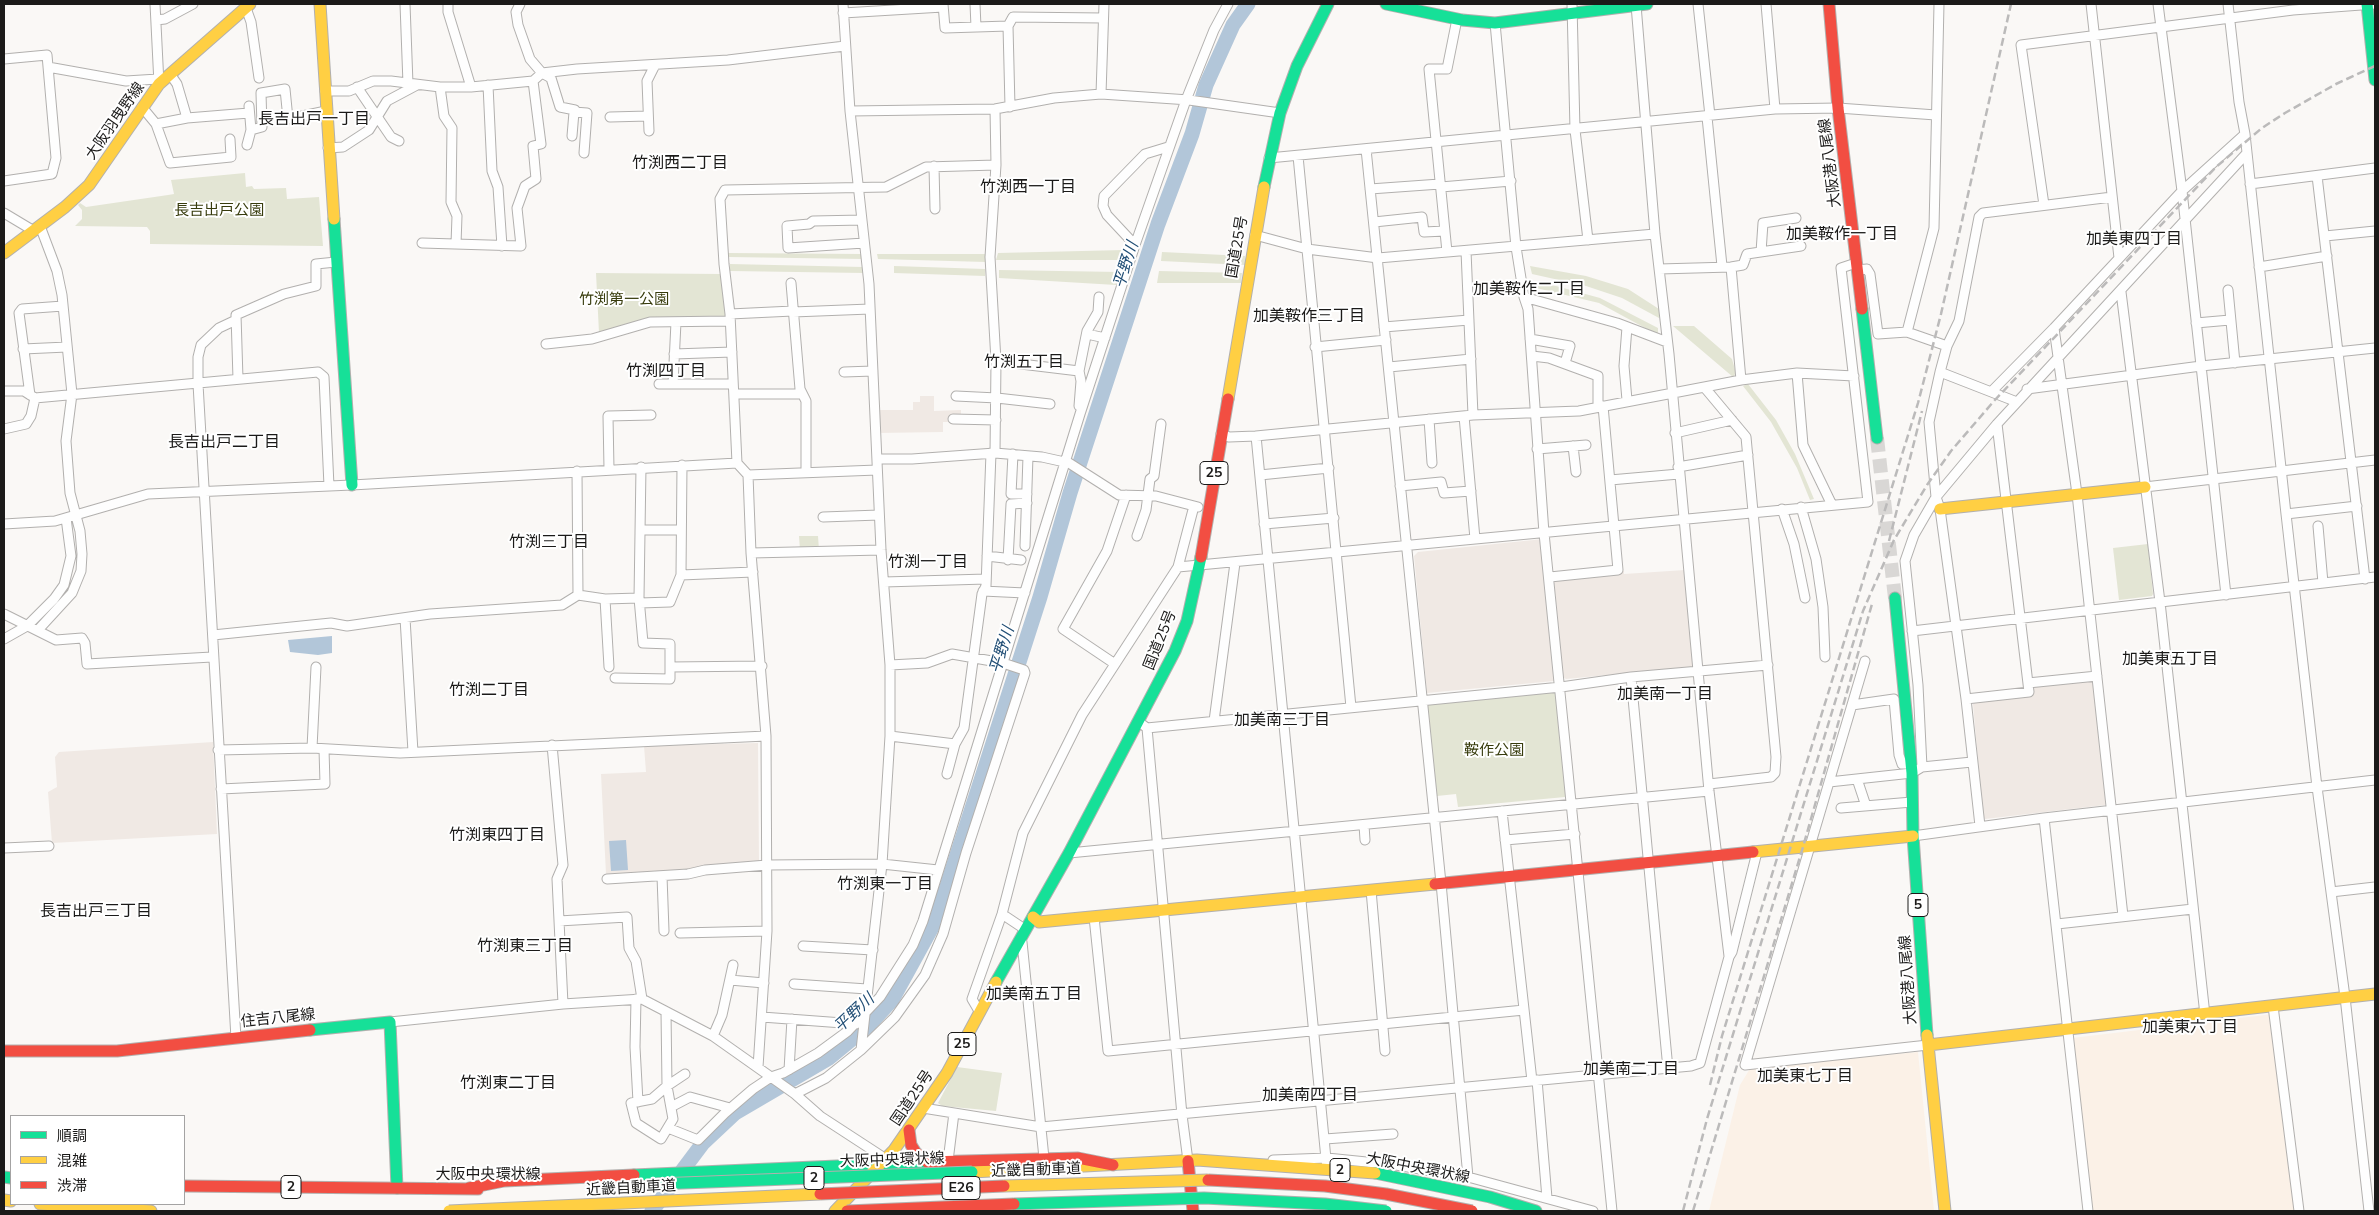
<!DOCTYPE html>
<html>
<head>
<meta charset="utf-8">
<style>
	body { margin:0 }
	#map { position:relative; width:2379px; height:1215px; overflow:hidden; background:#faf8f6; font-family:Mulish,"Noto Sans JP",sans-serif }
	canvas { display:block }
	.frame { position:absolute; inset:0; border:5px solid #1b1a19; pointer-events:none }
	.legend { position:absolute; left:10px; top:1115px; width:175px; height:90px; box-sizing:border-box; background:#fff; border:1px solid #a4a3a3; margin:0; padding:6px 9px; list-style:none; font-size:15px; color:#1b1a19 }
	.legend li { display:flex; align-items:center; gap:10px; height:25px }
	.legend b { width:25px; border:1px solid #a4a3a3 }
</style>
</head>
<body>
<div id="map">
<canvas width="2379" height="1215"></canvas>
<div class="frame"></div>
<ul class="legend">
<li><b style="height:6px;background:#16e098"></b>順調</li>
<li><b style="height:6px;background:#ffcf43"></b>混雑</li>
<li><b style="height:6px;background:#f24e42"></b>渋滞</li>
</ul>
</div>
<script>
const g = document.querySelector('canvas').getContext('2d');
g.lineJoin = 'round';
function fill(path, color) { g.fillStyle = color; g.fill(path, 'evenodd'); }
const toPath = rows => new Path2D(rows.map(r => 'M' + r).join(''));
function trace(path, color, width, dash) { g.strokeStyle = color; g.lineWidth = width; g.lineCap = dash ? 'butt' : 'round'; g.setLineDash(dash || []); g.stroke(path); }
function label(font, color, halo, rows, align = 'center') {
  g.font = font + ' Mulish,"Noto Sans JP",sans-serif'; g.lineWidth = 4; g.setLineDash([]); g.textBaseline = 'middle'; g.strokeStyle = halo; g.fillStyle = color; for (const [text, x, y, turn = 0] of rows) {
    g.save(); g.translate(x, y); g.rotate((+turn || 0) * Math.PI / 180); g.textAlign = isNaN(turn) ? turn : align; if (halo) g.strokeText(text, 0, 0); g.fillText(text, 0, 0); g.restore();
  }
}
const industrial = toPath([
	[2273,1014,2297,1211,2093,1211,2072,1038],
	[1918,1052,1934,1211,1709,1211,1740,1085,1751,1067]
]);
const built = toPath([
	[920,396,934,396,934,411,961,410,961,422,943,422,943,432,877,433,877,410,913,410,913,402,920,402],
	[1543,539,1557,677,1554,681,1427,693,1414,556,1418,552],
	[1685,570,1694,665,1691,667,1566,679,1563,677,1554,580,1557,577,1624,571,1624,574],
	[2092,680,2094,682,2108,802,2105,805,1985,819,1983,817,1973,704,1976,701,2033,695,2033,690,2036,686],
	[213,742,217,834,52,843,48,792,57,787,55,757,59,752],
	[758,743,759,863,710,865,677,872,606,874,601,774,646,772,644,746]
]);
const green = toPath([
	[245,173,246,187,252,186,254,189,286,188,287,199,319,197,323,246,150,244,150,231,147,227,75,226,82,219,82,210,78,205,80,203,86,207,168,195,174,194,171,180],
	[1124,250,1123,260,996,260,998,253],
	[1162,252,1245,256,1245,265,1161,261],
	[728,253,863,254,863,259,729,257],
	[877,254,986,254,986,262,878,259],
	[730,264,863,267,864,273,730,271],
	[894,266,985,269,985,276,894,273],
	[1530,266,1586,276,1628,289,1659,309,1659,318,1622,298,1586,286,1532,274],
	[999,270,1120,272,1116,285,999,278],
	[1159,271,1242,273,1241,283,1157,283],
	[596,273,722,274,726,314,723,319,649,319,599,333],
	[1531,283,1556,286,1600,298,1658,328,1658,335,1599,303,1532,287],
	[1673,326,1694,326,1732,359,1736,373,1733,377],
	[1748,384,1776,420,1795,454,1814,499,1810,500,1797,468,1771,422,1743,386],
	[799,536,818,536,819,550,800,550],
	[2148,544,2153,594,2152,596,2119,600,2113,548],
	[1557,691,1567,793,1565,797,1458,807,1456,794,1437,796,1427,705,1431,702],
	[957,1067,1002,1073,996,1111,942,1106,938,1103]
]);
const water = toPath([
	[332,636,332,653,318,655,290,652,288,640],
	[626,840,628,870,611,871,609,841]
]);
const river = toPath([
	[652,1211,703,1143,735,1113,829,1058,869,1025,892,1000,936,920,1040,597,1070,493,1158,224,1192,134,1206,85,1233,25,1248,4]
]);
const primaryTunnel = toPath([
	[1877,438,1895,598]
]);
const street = toPath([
	[155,4,159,84],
	[405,4,408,84],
	[448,4,448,12,471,87],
	[520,4,516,12,518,25,530,59,542,73,551,78,560,107,575,110,574,112,587,113,584,153],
	[843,4,850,111,869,284,881,550,890,665,890,736,882,864,861,1050],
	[943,4,945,28,1008,26],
	[975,4,976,27],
	[1572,4,1575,130,1588,240],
	[1698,4,1710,116],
	[1766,4,1775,109],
	[2091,4,2119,258],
	[2158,4,2182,191,2226,595],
	[2228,4,2239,102,2245,134,2286,514,2317,787,2345,997,2369,1211],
	[1636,5,1655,234,1669,354,1709,791,1729,956],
	[246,8,251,22,259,78],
	[843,13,943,7],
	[156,20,165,19,193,4],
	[1495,23,1516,247,1524,297,1528,309,1544,533,1612,1211],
	[4,59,47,55,56,158,52,174,4,181],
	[48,67,126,81,158,79],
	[170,74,177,84,187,118],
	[488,85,492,171,498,187,502,246],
	[357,87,391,137,399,141],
	[440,87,444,116,452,128,451,202,457,216,456,244],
	[325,91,349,91,373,81,391,81,440,87,471,87,533,81,542,73,577,69,728,60,845,46],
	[1101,94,1104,4],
	[142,107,156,124,170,163,231,157,230,139],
	[1010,107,1008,26,1013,17,1103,18],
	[850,111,995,109,1054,98,1101,94,1189,100,1280,113],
	[610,117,648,116],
	[1707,117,1722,266],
	[156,124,187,118,249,113],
	[251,130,262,127,261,93,285,89,288,119,326,111],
	[649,131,647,81,655,65],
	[572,136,574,112],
	[247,145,251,130,249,106],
	[328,148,343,147,369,130,387,101,417,85],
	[1366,149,1441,883,1468,1177],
	[1298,156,1351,707],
	[1269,158,1775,109,1838,108,1936,115],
	[934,166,935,209],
	[2317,176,2365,579],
	[2250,184,2375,168],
	[1441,187,1511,181],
	[1370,189,1440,184],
	[2044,205,2021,45,2293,10,2375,4],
	[4,213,34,231],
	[862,220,813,221,809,224,787,226,788,248,864,243],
	[1374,222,1422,217,1424,232,1445,231],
	[1255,235,1307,249,1378,258,1655,234],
	[2325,236,2375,231],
	[422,243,521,246,517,208,525,186,536,179,533,146,541,144,533,81],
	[1135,245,1107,215,1103,206,1104,196,1145,154,1168,147],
	[1466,251,1473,415],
	[1447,252,1429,69,1447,69,1457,19],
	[1761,252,1763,223,1796,218],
	[1731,267,1741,380],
	[2259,267,2327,256],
	[1659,269,1731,267,1743,265,1747,254,1801,246],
	[1857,270,1867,269,1870,274,1878,334,1907,332,1947,346],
	[791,283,800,389,806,401,806,472],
	[2228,290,2235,363],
	[2121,292,2160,602,2205,1015],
	[1524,297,1617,323,1667,342],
	[793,312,870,309],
	[730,314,793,311],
	[2196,323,2230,320],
	[1384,327,1469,320],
	[2054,328,2077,494,2123,916],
	[1907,332,1934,228,1939,4],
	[1087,334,1105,338],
	[1530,339,1570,346,1565,363],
	[546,344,592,339,650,322,730,321],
	[1315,347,1386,340],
	[23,349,67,347],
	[674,354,732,352],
	[1532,356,1549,358,1598,376,1598,407],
	[996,361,1079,371],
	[1389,367,1471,359],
	[844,372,873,371],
	[1940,372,1929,422,1936,497,1940,509,1966,699,1980,826],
	[1797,373,1803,445,1832,505],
	[238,379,236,315,284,294,316,286,316,264,336,262],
	[659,384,733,384],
	[673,384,676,322],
	[1705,388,1746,437,1776,757,1775,773,1771,777,1709,784],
	[2027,389,2201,366,2375,348],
	[4,391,24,391,35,398,318,372,324,377,329,486],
	[1992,391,2054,328,2182,191,2245,134],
	[734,394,801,394],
	[30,395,19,313,22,309,63,306],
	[956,396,997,398,1050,404],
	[1627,400,1624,366,1627,327],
	[2017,402,1940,372,1947,346,1959,321,1979,217,1983,213,2112,197],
	[1079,406,1081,381,1079,371,1087,331,1098,312,1099,297],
	[1464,416,1475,539],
	[953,419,996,420],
	[1429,419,1432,463],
	[4,429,26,424,31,416,35,398],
	[1675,433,1732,420],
	[1221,434,1229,437,1256,436,1473,415,1579,411,1741,380,1797,373,1854,376],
	[1256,436,1327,1169],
	[1573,446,1576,472],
	[1537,449,1586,445],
	[995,453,996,361,990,257,996,165,995,109],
	[1013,454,1011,494,1027,494],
	[877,459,912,459,995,453,1042,457,1069,463,1119,495,1156,496,1198,507],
	[1678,467,1748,455],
	[609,469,608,416,651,415],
	[577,471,578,595],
	[748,475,877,470],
	[1260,475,1329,468],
	[1610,480,1679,474],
	[1400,486,1441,482,1444,493,1471,491],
	[2145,487,2375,460],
	[1801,507,1816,559,1823,607,1825,657],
	[1782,509,1794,544,1805,598],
	[2286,514,2357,506],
	[823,517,879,515],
	[4,524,55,521,148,494,352,485,737,463],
	[1264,524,1334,518],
	[2318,526,2323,583],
	[640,530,681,530],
	[1137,536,1146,510,1150,479,1154,476,1161,424],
	[1025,546,1028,456],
	[751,553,881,550],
	[987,556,1021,560],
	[1008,560,1011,504,1027,503],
	[1178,567,1868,502,1841,268,1856,263],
	[681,575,753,572],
	[1550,577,1618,570,1603,406],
	[884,582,986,579],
	[983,591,1025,593],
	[605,599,609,667],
	[640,603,670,602,681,575,682,465],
	[4,614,56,640,82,638,85,643,87,664,212,657],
	[405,618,413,752],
	[38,630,72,593,81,571,82,554,80,531,70,493,66,441,72,394,62,295,57,271,40,226],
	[1912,631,2375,577],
	[213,635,331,623,347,626,430,614,562,605,578,595,605,599,639,598],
	[4,639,27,626,54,599,64,585,71,556,66,518],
	[1865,661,1745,1065,1928,1045],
	[1115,664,1063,629,1107,551,1126,495],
	[670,667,762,666],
	[1631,677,1668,1069],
	[615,678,670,679,670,644,643,643,639,598,641,467],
	[2028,683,2097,676],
	[1966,699,2029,692,1997,424],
	[1852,705,1894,699,1899,755,1902,764,1911,764],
	[1214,721,1235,563],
	[1139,722,1147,728,1561,687,1631,677,1768,665],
	[1147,728,1182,1115,1188,1161],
	[890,736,955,744],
	[552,745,563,865,557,879,563,1004],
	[312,748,316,667],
	[218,750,312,748,400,753,766,736],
	[1922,767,1918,685,1905,561,1914,535,1936,497,1997,424,2247,153],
	[947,774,955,744,964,728,982,594,986,586,991,453],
	[1857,779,1866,806],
	[1829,782,1912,773,1922,767,1972,762],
	[221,789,325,784,324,749],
	[1841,808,1912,802],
	[1502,811,1532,1081],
	[2044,818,2088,1211],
	[1364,825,1365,840],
	[1913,836,2044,818,2375,780],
	[1505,840,1575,834],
	[4,848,49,846],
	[1069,853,1709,791],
	[662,876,664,931],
	[607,879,688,874,705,870,767,865,882,864,938,870],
	[1371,890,1385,1051],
	[2331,892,2375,887],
	[1002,914,1026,930],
	[1094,917,1108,1051,1524,1010],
	[559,921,627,917,629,948,636,961,642,999],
	[2057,924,2193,909],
	[680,933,767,931],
	[1022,942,1044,1158],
	[803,946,873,950],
	[730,980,764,983],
	[794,984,867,989],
	[636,999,635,1047,638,1102],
	[2273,1006,2299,1211],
	[979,1011,972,999,1002,914,1023,833,1082,715,1178,567,1194,506],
	[666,1012,667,1086,673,1119,661,1139,636,1123,631,1103,652,1099,667,1086,685,1074],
	[762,1017,856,1024],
	[390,1022,563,1004,642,999,713,1036,795,1094,820,1116,886,1159],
	[713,1036,722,1015,733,965],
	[236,1038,198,384,198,357,201,345,219,328,236,320],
	[758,1067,767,931,766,736,751,553,748,475,737,463,730,314,724,264,720,199,725,190,886,187,926,167,996,165],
	[789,1070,792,1019],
	[1537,1080,1547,1198],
	[795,1094,826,1078,861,1050,895,1017,925,975,943,934,966,853,1025,673,1024,670,1003,663,952,654,927,663,890,665],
	[671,1107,690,1097,730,1108],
	[923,1108,1041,1127,1691,1066,1700,1063,1729,957,1732,952,1757,852],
	[668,1128,698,1140,725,1113,753,1089,771,1077,783,1073,818,1053,848,1031,880,997,913,945,923,921,1080,414,1135,245,1186,100,1214,30,1228,4],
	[1325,1139,1393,1134],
	[1273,1160,1327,1158,1396,1165,1468,1177,1593,1211],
	[948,1161,954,1113]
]);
const fast = toPath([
	[1386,4,1462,20,1495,23,1647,4],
	[2367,4,2375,80],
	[1264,187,1280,113,1297,66,1328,4],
	[334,219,352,485],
	[1862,309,1877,438],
	[1895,598,1912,773,1913,836,1927,1035],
	[996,982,1069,853,1175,651,1187,621,1201,557],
	[310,1030,390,1022,397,1188],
	[1375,1173,1490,1197,1536,1211],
	[634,1175,927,1162],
	[4,1177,11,1178]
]);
const slow = toPath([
	[320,4,334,219],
	[4,253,65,207,89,185,159,84,250,4],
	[1228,399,1264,187],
	[1940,509,2145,487],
	[1753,852,1913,836],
	[1033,917,1039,922,1435,884],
	[1927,1035,1945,1211],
	[1928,1045,2375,994],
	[972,1172,1197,1160,1375,1173],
	[4,1200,11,1201],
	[40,1204,151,1211],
	[835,1211,894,1150,947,1073,996,982]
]);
const jam = toPath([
	[1829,4,1838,108,1862,309],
	[1201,557,1228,399],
	[1435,884,1753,852],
	[4,1051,117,1051,310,1030],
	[909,1130,911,1145,916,1153,931,1162],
	[1188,1161,1193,1211],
	[927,1162,1078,1158,1113,1165],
	[184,1186,478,1189],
	[469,1188,504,1181,634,1175]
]);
const rail = toPath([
	[1889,541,1922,411],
	[1710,1085,1722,1036,1918,403,1941,314,2011,4],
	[1683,1211,1707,1119,1863,611,1894,540,1927,485,1951,451,1994,401,2216,167,2262,128,2285,113,2336,84,2375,66],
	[1693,1211,1803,847,1872,604]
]);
const fastBridge = toPath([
	[656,1184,972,1172],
	[1014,1204,1204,1198,1325,1204,1386,1211]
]);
const slowBridge = toPath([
	[1004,1186,1208,1180],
	[449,1211,820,1194]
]);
const jamBridge = toPath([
	[1208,1180,1325,1186,1386,1194,1472,1211],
	[820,1194,1004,1186],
	[847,1211,1014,1204]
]);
const shields = [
	[1214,473,28],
	[1918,905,20],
	[962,1044,28],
	[1340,1170,20],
	[814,1178,20],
	[291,1187,20],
	[961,1188,38]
];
const shieldNames = [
	["25",1214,473],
	["5",1918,905],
	["25",962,1044],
	["2",1340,1170],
	["2",814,1178],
	["2",291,1187],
	["E26",961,1188]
];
const streetNames = [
	["大阪羽曳野線",115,121,-55],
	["大阪港八尾線",1830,163,-97],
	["国道25号",1237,247,-80],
	["国道25号",1160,640,-68],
	["大阪港八尾線",1908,980,-94],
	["住吉八尾線",278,1018,-6],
	["国道25号",912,1098,-56],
	["大阪中央環状線",892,1160,-2],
	["大阪中央環状線",1418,1168,11],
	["近畿自動車道",1036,1170,-2],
	["大阪中央環状線",488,1174],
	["近畿自動車道",631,1188,-3]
];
const parkNames = [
	["長吉出戸公園",219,210],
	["竹渕第一公園",624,299],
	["鞍作公園",1494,750]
];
const neighbourhoodNames = [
	["長吉出戸一丁目",314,119],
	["竹渕西二丁目",680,163],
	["竹渕西一丁目",1028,187],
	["加美鞍作一丁目",1842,234],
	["加美東四丁目",2134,239],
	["加美鞍作二丁目",1529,289],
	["加美鞍作三丁目",1309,316],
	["竹渕五丁目",1024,362],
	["竹渕四丁目",666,371],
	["長吉出戸二丁目",224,442],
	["竹渕三丁目",549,542],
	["竹渕一丁目",928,562],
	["加美東五丁目",2170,659],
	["竹渕二丁目",489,690],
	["加美南一丁目",1665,694],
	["加美南三丁目",1282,720],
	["竹渕東四丁目",497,835],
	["竹渕東一丁目",885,884],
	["長吉出戸三丁目",96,911],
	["竹渕東三丁目",525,946],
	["加美南五丁目",1034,994],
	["加美東六丁目",2190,1027],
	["加美南二丁目",1631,1069],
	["加美東七丁目",1805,1076],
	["竹渕東二丁目",508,1083],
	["加美南四丁目",1310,1095]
];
const waterNames = [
	["平野川",1126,265,-72],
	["平野川",1002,650,-73],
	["平野川",854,1013,-43]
];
fill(industrial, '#fbf1e7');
fill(built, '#f0e9e4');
fill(green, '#e3e5d4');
fill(water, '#b2c6d9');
trace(river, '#b2c6d9', 15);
trace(primaryTunnel, '#d9d7d5', 14, [14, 7]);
trace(street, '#b2b0ae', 11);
trace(fast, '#b2b0ae', 13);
trace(slow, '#b2b0ae', 13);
trace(jam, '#b2b0ae', 13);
trace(street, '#fefefe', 9);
trace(fast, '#16e098', 11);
trace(slow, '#ffcf43', 11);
trace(jam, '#f24e42', 11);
trace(rail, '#bbbaba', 2.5, [8, 4]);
trace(fastBridge, '#b2b0ae', 13, []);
trace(slowBridge, '#b2b0ae', 13, []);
trace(jamBridge, '#b2b0ae', 13, []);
trace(fastBridge, '#16e098', 11);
trace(slowBridge, '#ffcf43', 11);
trace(jamBridge, '#f24e42', 11);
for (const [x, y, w] of shields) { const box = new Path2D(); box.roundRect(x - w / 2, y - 11.5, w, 23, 4); g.fillStyle = '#fff'; g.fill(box); trace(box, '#1b1a19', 1); }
label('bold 14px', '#1b1a19', null, shieldNames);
label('15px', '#1b1a19', '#fff', streetNames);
label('15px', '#383c0d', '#fff', parkNames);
label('16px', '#1b1a19', '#fff', neighbourhoodNames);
label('italic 16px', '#214e75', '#fff', waterNames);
</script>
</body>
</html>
